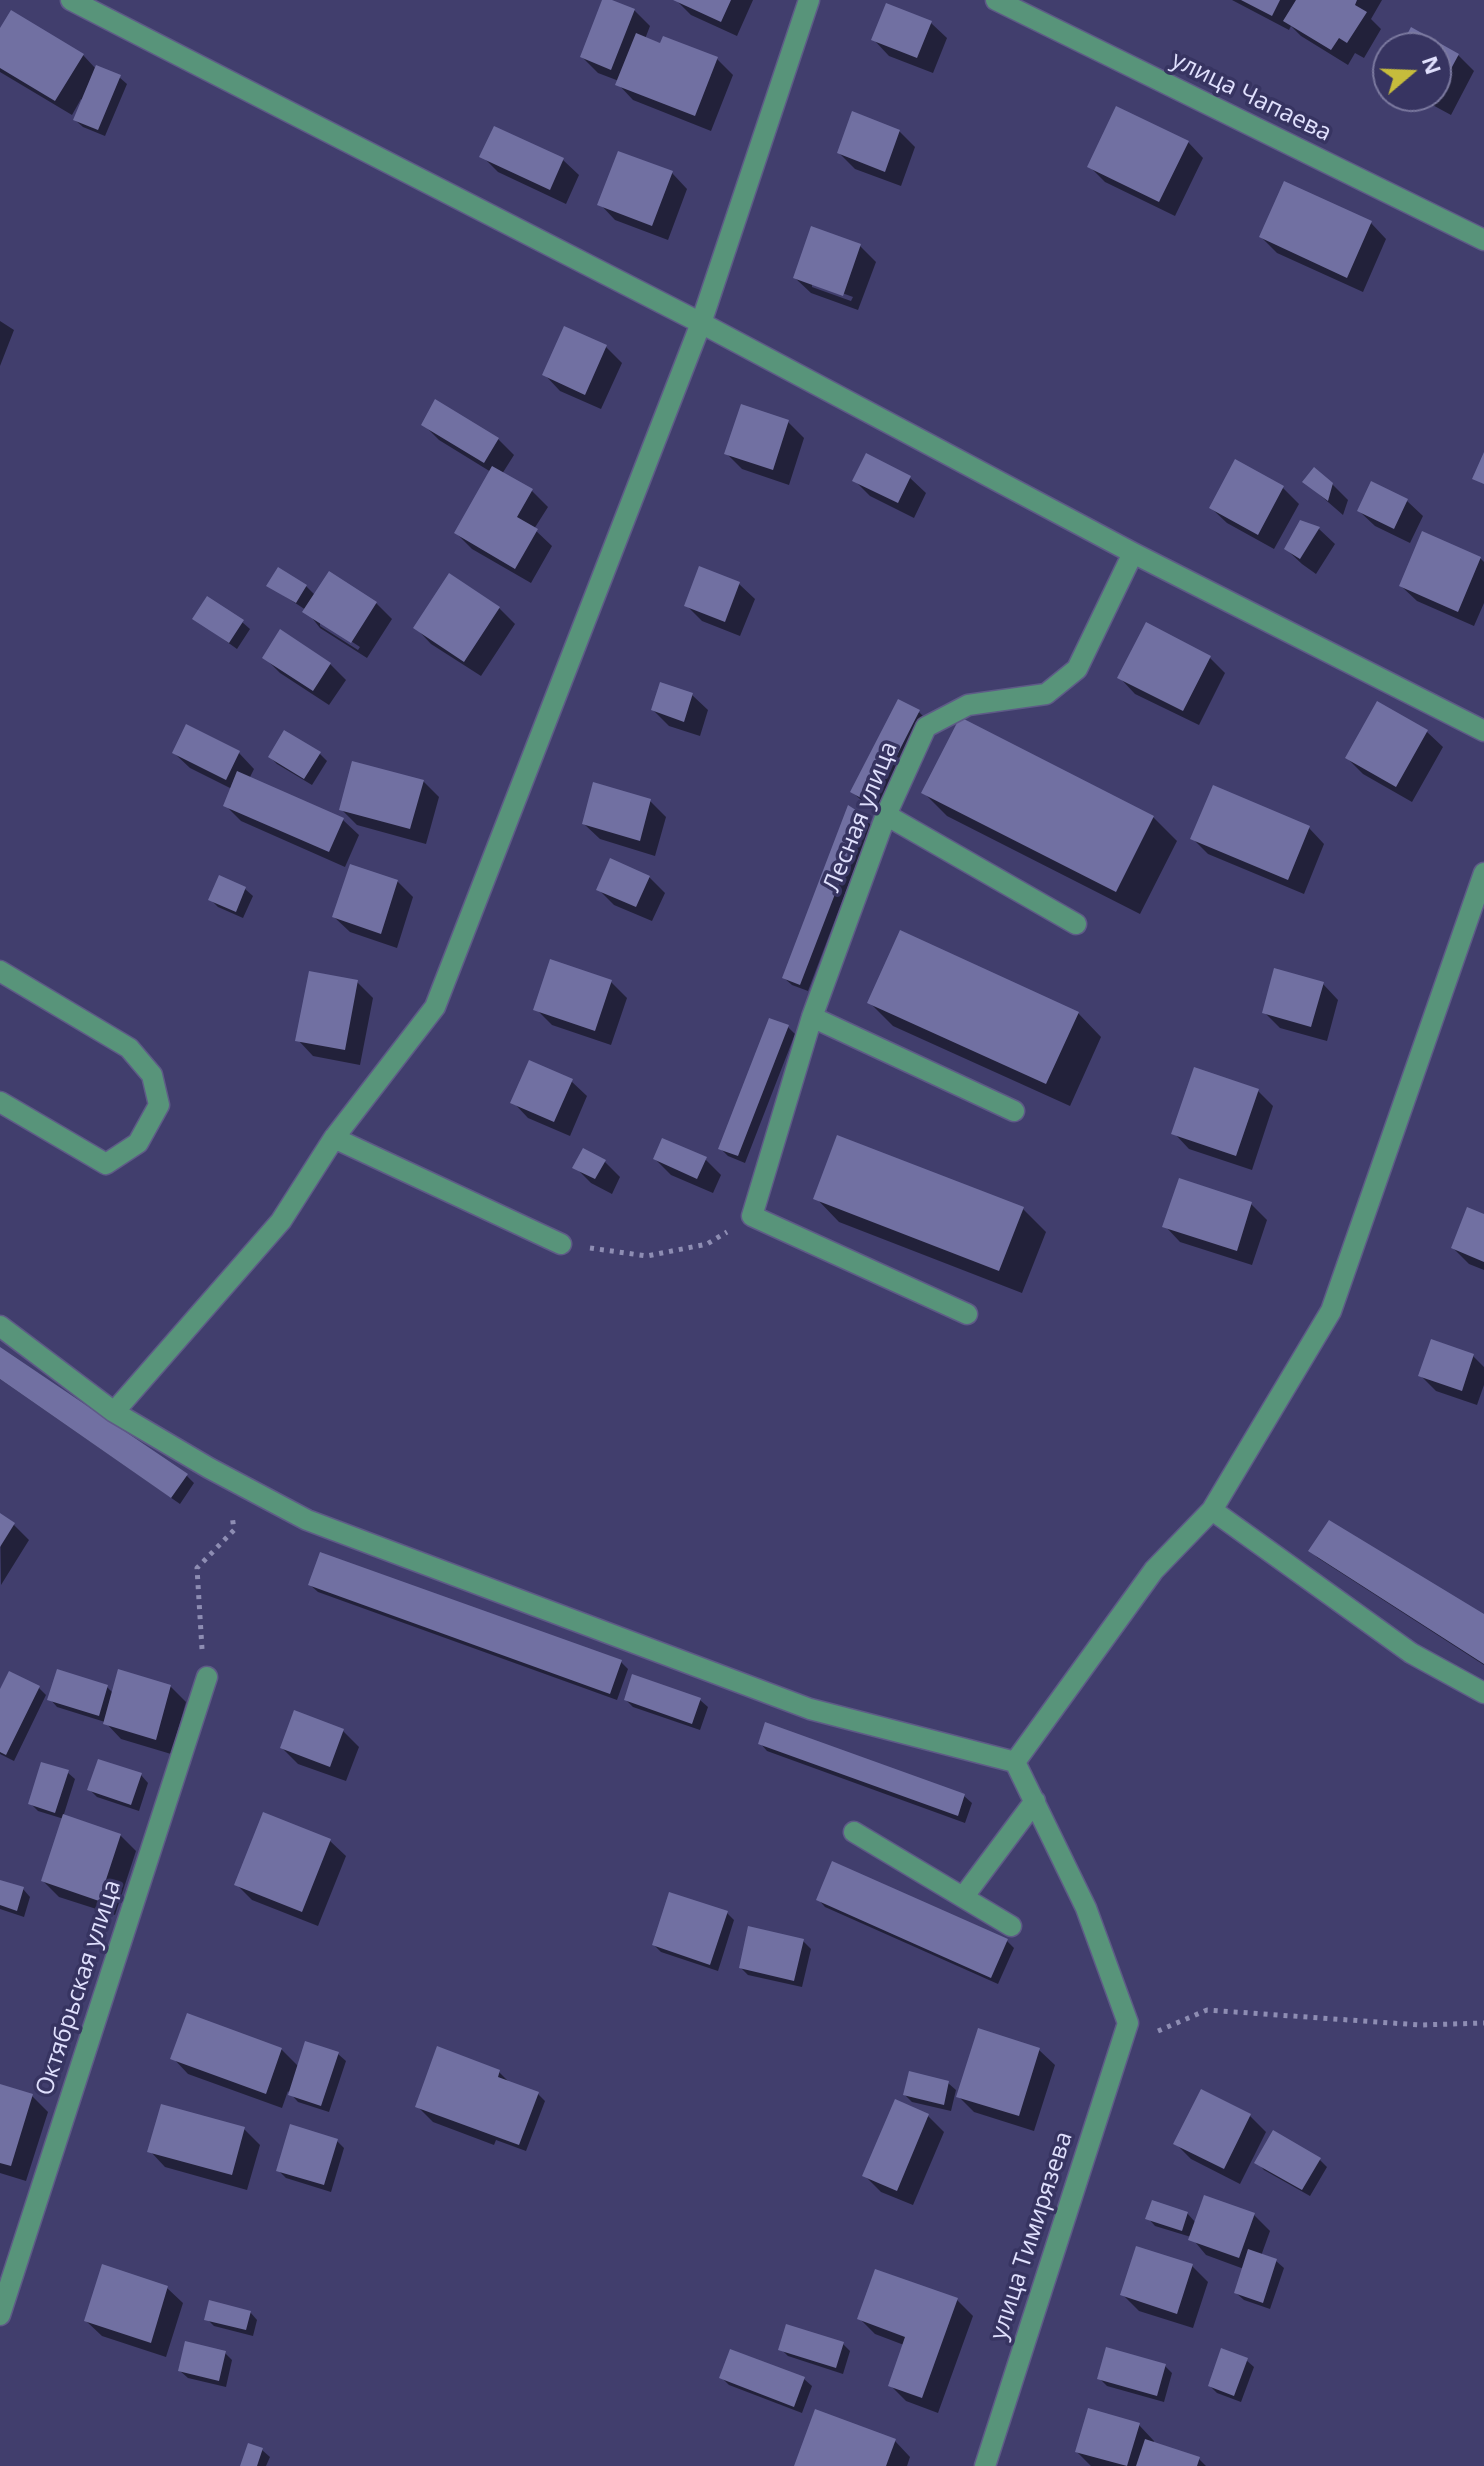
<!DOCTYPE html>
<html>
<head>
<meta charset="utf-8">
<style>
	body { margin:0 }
	#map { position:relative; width:1484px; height:2466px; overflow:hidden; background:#413e6d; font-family:"Open Sans",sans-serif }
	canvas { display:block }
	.north { position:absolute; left:1372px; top:32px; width:80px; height:80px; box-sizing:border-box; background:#373461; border:2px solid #7b799f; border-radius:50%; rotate:71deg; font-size:22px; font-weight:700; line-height:32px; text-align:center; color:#e0e0fd }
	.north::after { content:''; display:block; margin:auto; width:28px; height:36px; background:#c6bc3c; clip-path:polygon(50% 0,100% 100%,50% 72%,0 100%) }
</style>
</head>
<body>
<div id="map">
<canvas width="1484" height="2466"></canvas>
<div class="north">N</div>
</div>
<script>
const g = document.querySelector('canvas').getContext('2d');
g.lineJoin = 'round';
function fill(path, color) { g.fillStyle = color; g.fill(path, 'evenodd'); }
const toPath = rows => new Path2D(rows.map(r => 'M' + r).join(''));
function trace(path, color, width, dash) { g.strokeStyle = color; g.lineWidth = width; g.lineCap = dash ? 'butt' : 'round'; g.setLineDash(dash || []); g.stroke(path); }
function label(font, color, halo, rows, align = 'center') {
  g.font = font + ' "Open Sans",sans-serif'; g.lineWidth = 7; g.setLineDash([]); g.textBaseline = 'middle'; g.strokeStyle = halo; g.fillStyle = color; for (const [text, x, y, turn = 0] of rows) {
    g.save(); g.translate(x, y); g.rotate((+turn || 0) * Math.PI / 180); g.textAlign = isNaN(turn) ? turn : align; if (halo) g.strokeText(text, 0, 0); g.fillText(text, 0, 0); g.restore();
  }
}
const shadow = toPath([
	[604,0,634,10,650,26,645,39,717,59,733,75,711,131,633,100,618,84,619,81,598,73,582,57],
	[676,0,753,0,737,36,691,15],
	[1232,0,1382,0,1371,19,1381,29,1364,58,1355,53,1348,65,1301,36,1291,26,1289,30],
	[931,23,947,38,933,73,889,56,874,40],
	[1412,30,1458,55,1474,71,1451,115,1416,96,1436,96,1436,48,1402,48],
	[0,32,83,55,96,69,119,77,127,84,105,136,83,127,75,120,83,101,81,99,72,115,0,72],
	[899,131,915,147,901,186,855,169,839,153],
	[1188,142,1203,158,1175,216,1105,182,1089,166],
	[482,156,563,160,579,175,566,204,498,172],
	[672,173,687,189,668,240,615,220,600,204],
	[1371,223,1386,239,1363,292,1277,253,1261,237],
	[860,246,876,262,858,310,811,293,795,278],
	[812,282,853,297,851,301,812,287],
	[0,321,14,330,0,366],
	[565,328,606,347,622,363,601,409,560,391,545,375],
	[742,407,788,422,804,438,789,485,742,469,726,453],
	[423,424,498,439,514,455,502,474,532,491,548,507,534,529,552,546,531,583,472,549,456,533,491,472,439,440],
	[910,478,926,493,914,518,870,496,854,480],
	[1305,482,1332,484,1348,500,1343,515],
	[1283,488,1299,504,1274,549,1227,523,1211,508],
	[1407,501,1423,516,1410,543,1375,526,1359,511],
	[1301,523,1319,529,1335,544,1316,574,1302,564,1286,549],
	[1480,558,1484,562,1484,603,1474,626,1417,601,1401,586],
	[329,573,376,603,392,619,367,658,320,628,306,610,269,586,306,586,315,595],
	[320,621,360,647,358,650,320,626],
	[739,584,755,599,740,636,702,621,686,605],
	[499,608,515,624,481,676,431,644,416,628],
	[195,619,242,622,250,629,237,649],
	[264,657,330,664,346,680,329,705,280,673],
	[1209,657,1225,673,1199,725,1135,694,1120,678],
	[692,695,708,710,700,736,669,726,653,710],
	[1377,704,1427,732,1443,747,1412,802,1363,774,1347,758],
	[919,712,926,719,880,810,860,799,852,792],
	[174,753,239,753,254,769,249,779,343,820,359,835,345,867,241,821,225,805,232,789,190,768],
	[319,753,327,761,312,785,277,764,270,757],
	[423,781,439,797,426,844,357,825,342,810],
	[924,793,1153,817,1177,841,1140,914,947,816],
	[650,801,666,817,655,856,600,839,584,824],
	[863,817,871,825,808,991,792,985,784,978],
	[1309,828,1324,844,1304,894,1208,854,1192,838],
	[649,877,665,893,652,921,614,905,598,889],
	[397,881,413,897,397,948,350,932,334,917],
	[245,889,253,896,243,918,218,907,211,900],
	[357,982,373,998,360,1065,313,1056,298,1040],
	[611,982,627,998,611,1045,552,1025,536,1009],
	[1323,984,1338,1000,1327,1041,1280,1028,1264,1012],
	[869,1002,1078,1013,1101,1037,1070,1106,893,1026],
	[788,1027,795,1034,745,1163,728,1156,721,1149],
	[571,1081,587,1096,570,1136,528,1118,513,1102],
	[1257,1090,1273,1106,1252,1170,1189,1149,1174,1133],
	[655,1159,705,1159,721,1175,713,1193,671,1175],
	[604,1161,620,1177,612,1194,591,1183,575,1167],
	[816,1198,1023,1209,1046,1232,1022,1293,839,1222],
	[1251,1204,1267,1220,1252,1265,1180,1242,1165,1226],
	[1484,1216,1484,1270,1469,1264,1453,1248],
	[0,1350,187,1476,194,1483,180,1504,0,1379],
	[1473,1356,1484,1367,1484,1385,1477,1405,1436,1391,1420,1375],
	[0,1516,14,1525,29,1540,1,1585],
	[1310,1551,1484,1616,1484,1665,1318,1558],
	[310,1585,621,1662,628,1669,617,1700,318,1592],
	[170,1686,186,1702,171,1754,121,1739,105,1722,57,1707,50,1699,107,1687,113,1693],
	[38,1687,46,1695,14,1761,0,1754,0,1693],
	[626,1700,700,1700,708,1707,700,1730,633,1707],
	[343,1731,359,1747,346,1781,298,1764,282,1748],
	[760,1743,964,1796,972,1803,965,1823,767,1751],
	[67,1772,75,1779,63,1817,120,1835,136,1851,115,1915,59,1897,43,1881,64,1819,38,1811,30,1803],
	[141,1775,148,1783,139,1811,97,1797,90,1790],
	[330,1841,346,1856,318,1926,252,1900,236,1884],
	[0,1882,23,1889,30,1897,24,1917,0,1909],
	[818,1899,1007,1941,1014,1948,998,1984,825,1907],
	[727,1913,734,1920,718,1971,661,1952,654,1945],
	[803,1941,811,1949,802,1987,748,1975,741,1968],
	[281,2049,299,2067,338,2054,346,2061,329,2112,298,2102,288,2091,282,2108,188,2074,173,2058],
	[1039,2050,1055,2065,1034,2131,974,2112,958,2096],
	[499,2072,511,2084,538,2094,545,2101,526,2151,496,2140,494,2145,433,2122,417,2106],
	[948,2083,956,2090,951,2111,912,2102,905,2095],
	[0,2086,32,2096,48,2112,26,2181,0,2173],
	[928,2116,944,2132,913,2205,881,2192,865,2176],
	[1250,2116,1266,2132,1240,2184,1191,2159,1176,2144],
	[244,2129,260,2145,247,2190,165,2167,150,2151],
	[337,2141,344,2148,331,2192,286,2178,279,2171],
	[1320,2160,1327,2167,1310,2196,1264,2170,1257,2162],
	[1187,2213,1196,2223,1254,2215,1270,2231,1261,2256,1276,2261,1284,2268,1270,2309,1244,2300,1236,2293,1244,2269,1206,2255,1191,2237,1155,2226,1148,2218],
	[1192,2266,1208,2282,1193,2328,1139,2311,1123,2295],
	[167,2288,183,2303,166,2357,102,2336,86,2321],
	[957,2300,973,2316,938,2413,906,2401,890,2385,904,2345,875,2334,860,2319],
	[250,2312,257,2320,253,2336,214,2326,207,2319],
	[843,2344,850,2351,843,2374,788,2356,781,2349],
	[225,2353,232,2360,226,2387,188,2378,180,2371],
	[1246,2360,1254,2367,1241,2402,1217,2393,1210,2386],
	[1165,2366,1172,2373,1164,2402,1107,2386,1099,2378],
	[722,2378,804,2379,812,2386,802,2413,729,2385],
	[1139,2425,1154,2441,1153,2444,1199,2459,1206,2466,1091,2466,1077,2452],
	[895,2441,910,2457,907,2466,796,2466],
	[262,2450,270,2457,266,2466,242,2466]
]);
const building = toPath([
	[602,0,612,0,635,9,611,70,580,57],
	[673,0,731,0,721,22],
	[1241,0,1280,0,1272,16],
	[1296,0,1357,0,1355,5,1367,12,1347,43,1339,38,1331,50,1283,21],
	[886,3,932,21,917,58,871,40],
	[11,10,84,54,55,101,0,68,0,28],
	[1411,27,1459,54,1434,100,1426,96,1436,96,1436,48,1400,48],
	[636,33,660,43,663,36,718,57,695,116,615,85],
	[96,65,121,75,98,130,73,120],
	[1116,106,1189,141,1159,202,1087,167],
	[852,111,900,130,885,172,837,153],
	[494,126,564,158,550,190,479,157],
	[618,151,673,171,652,226,597,205],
	[1284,181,1372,221,1347,278,1259,237],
	[811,226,861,244,843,296,793,278],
	[564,326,607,345,585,395,542,375],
	[435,399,499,438,484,463,421,425],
	[741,404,789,420,773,470,724,454],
	[1484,452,1484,484,1472,479],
	[866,453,911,476,898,503,852,481],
	[1235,459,1284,486,1258,535,1209,508],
	[492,466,533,489,517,517,538,529,515,569,454,533],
	[1314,467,1333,483,1328,501,1302,482],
	[1371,481,1408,499,1394,529,1357,511],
	[1300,520,1320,527,1300,559,1284,549],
	[1422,531,1481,557,1458,612,1399,586],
	[699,566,740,582,725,622,684,606],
	[278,567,307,585,296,603,266,586],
	[329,571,377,602,351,643,302,612],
	[449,573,500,607,464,662,413,628],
	[207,596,244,620,229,643,192,619],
	[1146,622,1211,656,1183,711,1117,678],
	[280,629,331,663,313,691,262,658],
	[660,682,693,693,684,722,651,710],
	[898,699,920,710,872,804,850,792],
	[1377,701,1428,730,1396,787,1345,758],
	[960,717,1154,816,1116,892,921,793],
	[186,724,240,751,226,780,172,753],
	[284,730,321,752,304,779,268,757],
	[352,761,424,780,410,829,339,810],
	[237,771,344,818,329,852,223,806],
	[593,782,651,799,640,841,582,824],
	[1213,785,1310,826,1288,880,1190,839],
	[848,805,865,816,800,985,782,978],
	[610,858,650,876,636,907,596,890],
	[350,864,398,880,381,934,332,917],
	[219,875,246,887,236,912,208,900],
	[900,930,1079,1012,1046,1084,867,1003],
	[550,959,612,980,595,1031,533,1010],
	[1274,968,1324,982,1311,1027,1262,1013],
	[309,971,358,980,345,1050,295,1041],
	[769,1018,789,1025,738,1156,718,1149],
	[529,1060,573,1079,554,1122,510,1103],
	[1194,1067,1259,1089,1236,1156,1171,1134],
	[837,1135,1024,1207,999,1271,813,1199],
	[662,1138,707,1157,697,1179,653,1159],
	[583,1148,606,1160,595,1179,572,1168],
	[1179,1178,1252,1202,1237,1251,1162,1227],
	[1467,1207,1484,1214,1484,1262,1451,1248],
	[1431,1339,1474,1354,1462,1391,1418,1376],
	[0,1347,188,1474,171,1498,0,1379],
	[0,1513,15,1523,0,1547],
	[1329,1520,1484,1614,1484,1664,1308,1551],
	[320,1552,622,1660,610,1694,308,1585],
	[57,1669,108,1685,99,1716,47,1700],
	[118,1669,171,1685,156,1740,103,1724],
	[9,1671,40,1686,6,1755,0,1752,0,1689],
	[632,1674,701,1698,692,1724,624,1700],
	[294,1710,344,1729,330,1767,280,1748],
	[765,1722,965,1794,958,1816,758,1744],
	[98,1759,142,1773,131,1805,87,1790],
	[41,1762,69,1770,55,1813,28,1804],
	[263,1812,331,1839,302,1912,234,1885],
	[63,1814,121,1834,99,1901,41,1881],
	[832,1861,1008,1939,991,1978,816,1900],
	[0,1880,24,1887,17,1911,0,1905],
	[669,1892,728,1911,710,1965,652,1945],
	[748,1926,804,1939,794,1981,739,1968],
	[187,2013,282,2048,266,2094,170,2059],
	[978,2028,1040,2048,1019,2116,956,2097],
	[305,2041,339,2052,321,2106,288,2095],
	[437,2046,500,2070,498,2077,539,2092,519,2145,415,2107],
	[909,2071,949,2081,944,2105,903,2095],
	[0,2084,33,2094,11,2166,0,2163],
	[1201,2089,1251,2114,1224,2169,1173,2144],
	[895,2099,929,2114,897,2191,862,2176],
	[161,2104,245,2127,232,2175,147,2152],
	[290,2124,338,2139,324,2185,276,2171],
	[1273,2130,1321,2158,1302,2190,1254,2163],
	[1204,2195,1255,2213,1239,2258,1188,2240],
	[1152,2200,1188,2212,1182,2231,1145,2219],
	[1136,2246,1193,2264,1177,2314,1120,2295],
	[1248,2249,1277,2259,1263,2303,1234,2293],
	[102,2264,168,2286,151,2343,84,2321],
	[875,2269,958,2298,922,2398,888,2386,905,2337,857,2319],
	[209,2300,251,2311,246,2330,204,2320],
	[786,2324,844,2342,836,2368,778,2350],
	[185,2341,226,2351,219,2381,178,2371],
	[1106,2347,1166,2364,1157,2396,1097,2379],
	[1221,2348,1248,2358,1234,2396,1208,2386],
	[730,2349,805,2377,794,2407,719,2378],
	[1088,2408,1140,2423,1127,2466,1075,2452],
	[815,2409,896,2439,886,2466,794,2466],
	[1145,2439,1200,2457,1197,2466,1136,2466],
	[248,2443,263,2448,257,2466,240,2466]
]);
const path = toPath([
	[590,1248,647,1256,707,1244,727,1232],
	[202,1649,197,1568,234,1530,232,1515],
	[1158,2031,1207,2010,1420,2025,1484,2023]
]);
const minor = toPath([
	[71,0,701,323,1133,553,1484,731],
	[996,0,1484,240],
	[886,815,1076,924],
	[0,971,129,1048,152,1075,159,1105,138,1143,106,1164,0,1102],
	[812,1017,1014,1111],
	[334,1138,561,1244],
	[967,1314,752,1216,812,1017,886,815,926,727,968,705,1046,694,1077,669,1133,553],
	[0,1326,114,1412,209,1468,307,1520,810,1709,1015,1762],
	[114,1412,281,1221,334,1138,435,1007,701,323,809,0],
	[1212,1510,1411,1653,1484,1693],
	[854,1832,1011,1926],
	[964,1896,1035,1801],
	[0,2315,207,1677],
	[985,2466,1128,2023,1086,1908,1015,1762,1154,1570,1212,1510,1331,1311,1484,873]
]);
const streetNames = [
	["улица Чапаева",1251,97,26],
	["Лесная улица",861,817,-68],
	["Октябрьская улица",79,1988,-72],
	["улица Тимирязева",1032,2236,-72]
];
fill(shadow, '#0007');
fill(building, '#7170a2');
trace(minor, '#5e5b87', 23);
trace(path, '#8e8db3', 5, [4, 6]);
trace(minor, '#58947a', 20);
label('24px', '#e0e0fd', '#373461', streetNames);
</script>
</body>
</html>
